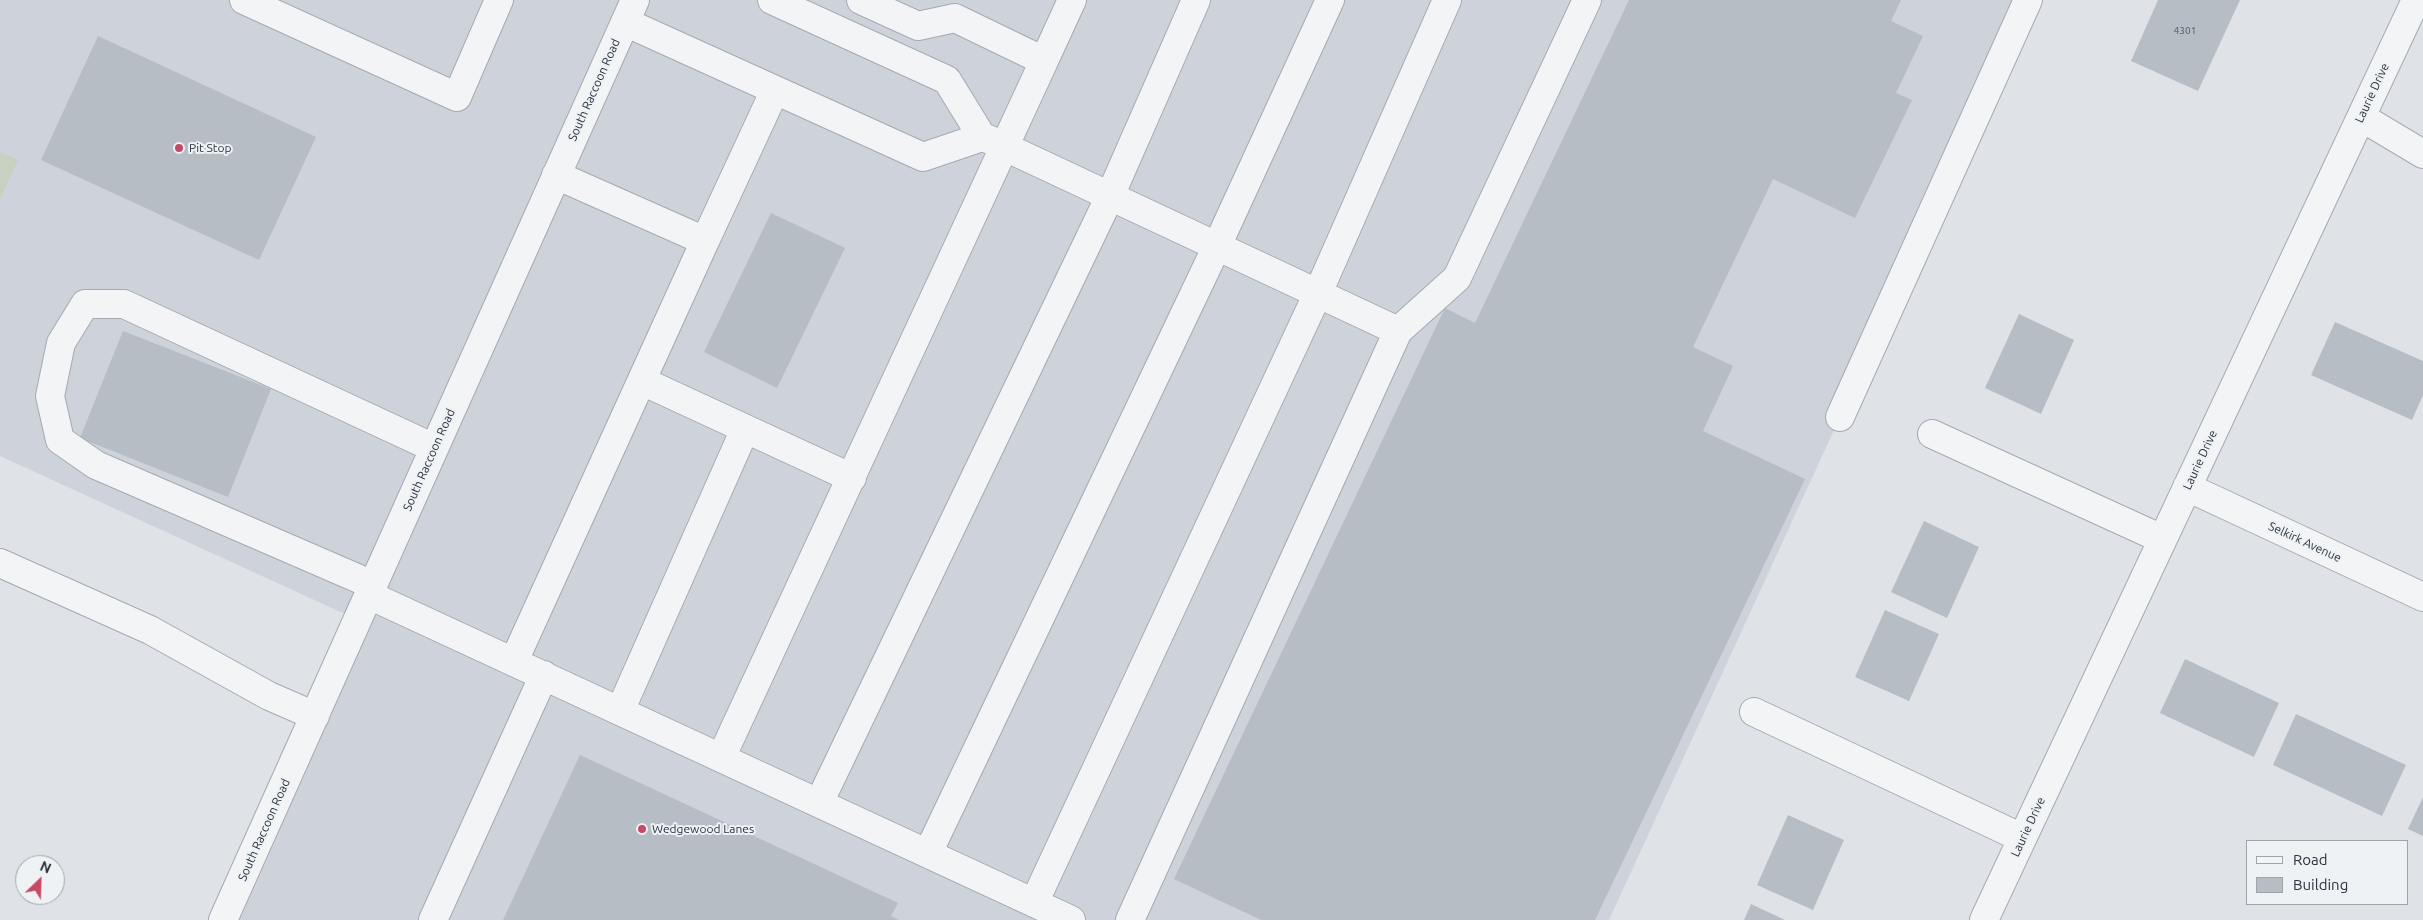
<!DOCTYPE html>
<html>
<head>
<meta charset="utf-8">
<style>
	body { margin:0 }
	#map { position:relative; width:2423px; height:920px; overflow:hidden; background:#dfe3e8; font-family:Ubuntu,sans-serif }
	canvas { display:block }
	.legend { position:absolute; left:2246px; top:840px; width:162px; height:65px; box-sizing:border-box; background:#eff2f5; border:1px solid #a0a5ac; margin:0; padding:6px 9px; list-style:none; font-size:15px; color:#29323e }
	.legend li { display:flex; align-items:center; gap:10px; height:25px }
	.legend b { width:25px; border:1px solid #a0a5ac }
	.north { position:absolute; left:15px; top:855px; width:50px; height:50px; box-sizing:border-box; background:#eff2f5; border:1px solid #a0a5ac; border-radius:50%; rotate:24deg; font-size:14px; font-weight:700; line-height:20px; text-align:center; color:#29323e }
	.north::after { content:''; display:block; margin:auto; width:18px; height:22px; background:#c74a64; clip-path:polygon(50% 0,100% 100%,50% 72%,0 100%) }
</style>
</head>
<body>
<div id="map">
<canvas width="2423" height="920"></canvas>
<ul class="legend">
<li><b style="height:6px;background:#f2f4f6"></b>Road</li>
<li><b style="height:14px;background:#b7bdc4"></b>Building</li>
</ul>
<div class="north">N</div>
</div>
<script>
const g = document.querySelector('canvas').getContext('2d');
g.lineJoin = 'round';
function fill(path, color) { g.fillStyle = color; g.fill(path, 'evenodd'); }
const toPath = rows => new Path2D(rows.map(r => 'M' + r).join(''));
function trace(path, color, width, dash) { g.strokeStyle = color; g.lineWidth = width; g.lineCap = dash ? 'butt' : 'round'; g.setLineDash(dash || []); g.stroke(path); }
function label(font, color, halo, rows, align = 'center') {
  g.font = font + ' Ubuntu,sans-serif'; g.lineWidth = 4; g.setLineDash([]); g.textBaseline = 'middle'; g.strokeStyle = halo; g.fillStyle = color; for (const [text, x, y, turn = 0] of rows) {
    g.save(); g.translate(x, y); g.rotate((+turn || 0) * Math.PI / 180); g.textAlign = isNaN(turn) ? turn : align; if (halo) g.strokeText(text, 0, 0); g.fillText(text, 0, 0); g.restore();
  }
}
const built = toPath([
	[0,0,2028,0,1840,417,1609,920,223,920,358,620,0,456,0,200,17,161,0,152]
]);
const green = toPath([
	[0,152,18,160,0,200]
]);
const building = toPath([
	[1629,0,1901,0,1891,21,1923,36,1896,93,1912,100,1855,218,1773,179,1693,347,1733,366,1703,431,1805,479,1595,920,1261,920,1174,879,1445,308,1475,323],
	[2158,0,2240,0,2198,91,2131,61],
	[98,36,316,137,259,260,41,160],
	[771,213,845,248,777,388,704,352],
	[2019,314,2074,340,2041,414,1985,388],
	[2335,322,2423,361,2423,395,2412,420,2311,375],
	[123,331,271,389,228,497,80,438],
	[1924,521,1979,547,1947,618,1891,592],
	[1885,610,1939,634,1909,701,1855,677],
	[2185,659,2279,703,2254,757,2160,713],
	[2296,714,2406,765,2382,816,2273,765],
	[580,755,898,903,891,916,899,920,503,920],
	[2423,797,2423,836,2408,829],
	[1788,815,1844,840,1813,910,1757,885],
	[1751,904,1785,920,1744,920]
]);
const minor = toPath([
	[244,0,457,97,499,0],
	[861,0,918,26,955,18,1044,61,1072,0],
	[625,22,923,157,982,137,947,80,772,0],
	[2361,117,2423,154],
	[988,139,1398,331],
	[705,241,775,90],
	[642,381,852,478],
	[1840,417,2028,0],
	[1932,434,2162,539],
	[2187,487,2423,597],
	[0,563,150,630,269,696,315,716],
	[373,585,96,465,60,440,50,396,61,343,85,304,124,304,434,448],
	[369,595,1071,920],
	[514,661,705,241,556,175],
	[620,711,745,429],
	[1754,712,2022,838],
	[721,758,1044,61],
	[819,803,1110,196,1196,0],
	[928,853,1217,246,1330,0],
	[1034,903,1318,293,1447,0],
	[223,920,635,0],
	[433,920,544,675],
	[1130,920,1398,331,1457,278,1587,0],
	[1984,920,2416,0]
]);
const markers = [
	[179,148,5,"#c74a64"],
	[642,829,5,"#c74a64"]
];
const numberNames = [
	["4301",2185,31]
];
const streetNames = [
	["South Raccoon Road",594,90,-66],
	["Laurie Drive",2372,93,-65],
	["South Raccoon Road",429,460,-66],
	["Laurie Drive",2200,460,-65],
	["Selkirk Avenue",2305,542,25],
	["Laurie Drive",2028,827,-65],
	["South Raccoon Road",264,830,-66]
];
const poiNames = [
	["Pit Stop",189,148],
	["Wedgewood Lanes",652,829]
];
fill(built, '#ced2da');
fill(green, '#c6d1c1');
fill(building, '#b7bdc4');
trace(minor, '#a5aab2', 30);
trace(minor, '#f2f4f6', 28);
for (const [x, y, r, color] of markers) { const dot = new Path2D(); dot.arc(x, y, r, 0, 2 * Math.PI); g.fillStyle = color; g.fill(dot); trace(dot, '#eff2f5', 2); }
label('10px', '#4c5560', null, numberNames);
label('12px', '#29323e', '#eff2f5', streetNames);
label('12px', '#29323e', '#eff2f5', poiNames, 'left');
</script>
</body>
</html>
